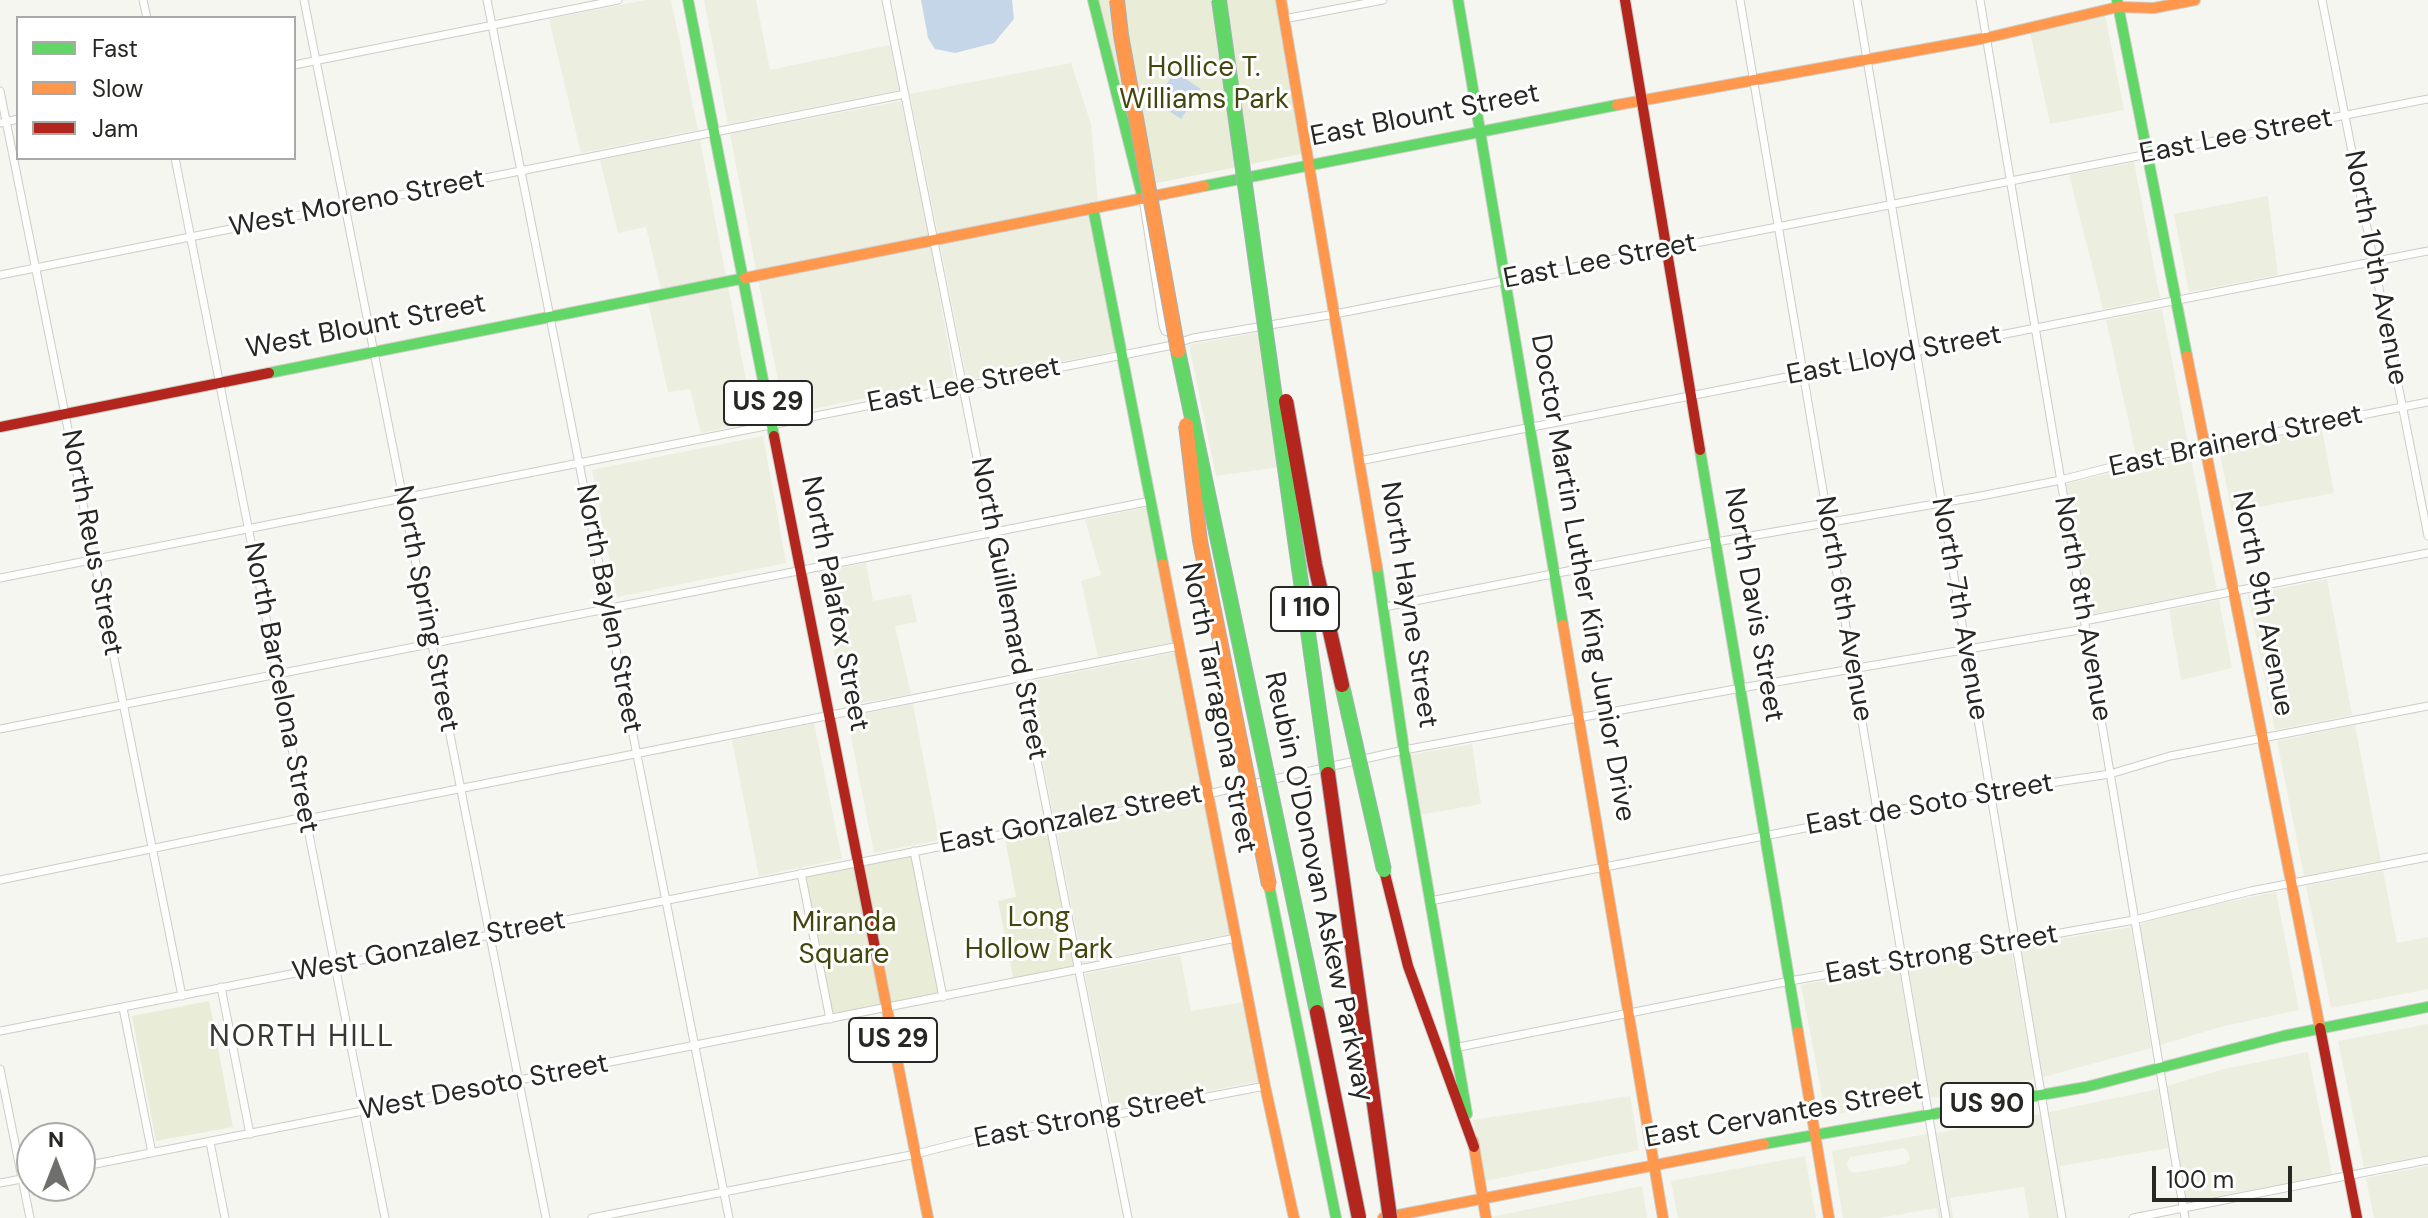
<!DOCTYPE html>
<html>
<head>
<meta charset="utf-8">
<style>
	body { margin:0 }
	#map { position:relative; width:2428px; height:1218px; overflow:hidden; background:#f5f6f0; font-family:"DM Sans",sans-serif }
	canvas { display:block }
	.legend { position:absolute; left:16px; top:16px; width:280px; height:144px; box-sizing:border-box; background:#fff; border:2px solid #a9a9a7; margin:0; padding:10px 14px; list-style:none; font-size:24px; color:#272723 }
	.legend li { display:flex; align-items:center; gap:16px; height:40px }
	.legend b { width:40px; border:2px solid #a9a9a7 }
	.north { position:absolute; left:16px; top:1122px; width:80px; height:80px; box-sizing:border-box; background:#fff; border:2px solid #a9a9a7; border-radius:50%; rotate:0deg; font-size:22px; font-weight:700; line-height:32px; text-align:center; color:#272723 }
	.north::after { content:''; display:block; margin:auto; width:28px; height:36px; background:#6f6f6b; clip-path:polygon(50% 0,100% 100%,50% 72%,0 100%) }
	.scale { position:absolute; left:2152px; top:1166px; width:140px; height:36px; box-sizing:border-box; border:4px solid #272723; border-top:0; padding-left:10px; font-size:24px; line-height:28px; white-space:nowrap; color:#272723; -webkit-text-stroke:6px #fff; paint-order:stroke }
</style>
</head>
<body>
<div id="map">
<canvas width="2428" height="1218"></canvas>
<ul class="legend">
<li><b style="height:10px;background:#63d668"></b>Fast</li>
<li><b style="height:10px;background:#ff974d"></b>Slow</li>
<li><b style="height:10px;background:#b3261e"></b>Jam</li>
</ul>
<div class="north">N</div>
<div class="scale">100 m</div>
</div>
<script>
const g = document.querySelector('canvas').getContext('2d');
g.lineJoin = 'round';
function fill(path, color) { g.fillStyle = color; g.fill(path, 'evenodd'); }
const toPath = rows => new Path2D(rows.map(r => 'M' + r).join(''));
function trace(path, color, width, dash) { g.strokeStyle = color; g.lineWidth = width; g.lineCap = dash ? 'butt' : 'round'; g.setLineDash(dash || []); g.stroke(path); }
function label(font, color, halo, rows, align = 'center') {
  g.font = font + ' "DM Sans",sans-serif'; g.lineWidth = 6; g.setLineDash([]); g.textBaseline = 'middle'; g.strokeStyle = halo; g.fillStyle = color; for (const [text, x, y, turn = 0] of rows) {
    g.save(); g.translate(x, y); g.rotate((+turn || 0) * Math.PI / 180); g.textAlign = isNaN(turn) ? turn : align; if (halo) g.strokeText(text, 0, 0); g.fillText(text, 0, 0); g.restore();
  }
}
const built = toPath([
	[646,0,671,0,698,130,581,153,549,19],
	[704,0,756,0,770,70,890,45,899,90,728,124],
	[2105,15,2124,110,2050,124,2030,32],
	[1071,63,1091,124,1098,202,938,234,910,94],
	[901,101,929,236,756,270,730,134],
	[700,140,726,276,661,289,646,227,618,233,600,160],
	[2134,162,2160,298,2103,309,2069,175],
	[2268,196,2278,275,2189,292,2174,214],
	[1089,214,1116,351,967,380,940,244],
	[931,246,954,379,785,415,758,280],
	[728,286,754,422,701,433,690,389,668,392,648,302],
	[2162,309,2188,444,2136,455,2106,320],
	[1260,332,1280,467,1216,476,1189,345],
	[2322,429,2334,493,2232,512,2219,449],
	[763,436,786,563,617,597,592,470],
	[2190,454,2217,590,2088,615,2066,484],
	[1147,507,1174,642,1098,657,1081,581,1101,575,1085,520],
	[866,563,873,601,911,594,917,622,895,626,911,694,845,706,818,572],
	[2327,579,2352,715,2275,730,2248,595],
	[2219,600,2232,668,2181,680,2169,610],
	[1176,652,1202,790,1054,818,1027,682],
	[913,704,939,840,874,853,847,717],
	[814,723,842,859,759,876,732,740],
	[2355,725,2381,861,2304,876,2277,741],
	[1472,744,1481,804,1420,815,1410,755],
	[1204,800,1230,934,1083,963,1056,828],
	[2383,871,2397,943,2428,937,2428,989,2331,1008,2306,886],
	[2276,892,2299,1010,2224,1026,2160,1045,2140,924,2185,911],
	[2131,927,2151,1048,2043,1077,2020,946],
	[2011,948,2034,1079,1930,1098,1908,966],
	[1180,955,1191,1011,1244,1002,1260,1081,1112,1110,1085,974],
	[1899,968,1921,1099,1826,1116,1801,985],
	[2428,1024,2428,1155,2364,1167,2338,1041],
	[2308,1052,2332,1174,2187,1202,2167,1086,2224,1069],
	[2158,1089,2168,1148,2060,1166,2067,1218,2049,1112],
	[1630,1096,1639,1150,1485,1181,1473,1120],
	[2040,1114,2057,1218,2029,1218,2024,1187,1950,1198,1953,1218,1951,1218,1936,1133],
	[1927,1134,1941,1218,1938,1218,1937,1208,1879,1218,1843,1218,1832,1151],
	[1904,1148,1908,1152,1910,1158,1906,1164,1853,1173,1848,1169,1847,1163,1850,1157],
	[1805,1156,1816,1218,1678,1218,1671,1181],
	[2428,1166,2428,1218,2374,1218,2366,1178],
	[1642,1186,1647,1218,1491,1218,1491,1217]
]);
const green = toPath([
	[1097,0,1275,0,1301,154,1142,186],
	[1050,824,1079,969,1014,982,998,901,1016,897,1004,833],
	[914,851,943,997,830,1019,801,873],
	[209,1001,233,1127,156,1141,132,1016]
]);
const water = toPath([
	[921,0,1012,0,1014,19,994,43,955,53,935,49,928,38],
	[1175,72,1201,89,1181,119,1154,101]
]);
const street = toPath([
	[143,0,147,18],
	[304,0,546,1218],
	[487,0,729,1218],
	[886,0,1128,1218],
	[1740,0,1946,1218],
	[1857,0,2062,1218],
	[1980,0,2185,1218],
	[2322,0,2428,536],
	[1284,19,1383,0],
	[294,65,618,0],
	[0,91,182,996],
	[0,123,18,119],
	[175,158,385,1218],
	[1143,199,1163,326,1165,331,1176,335],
	[0,275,905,94],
	[1359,461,2428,251],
	[0,578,1168,346,1193,338,1335,314,2428,99],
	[1384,607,1716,542,1981,496,2061,480,2150,457,2428,402],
	[2084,621,2428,553],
	[0,729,1151,501],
	[914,851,943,997],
	[801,873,830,1019],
	[0,880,305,817,317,817,1179,646],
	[1430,901,1990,792,2110,774,2170,756,2428,706],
	[221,987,250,1134],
	[123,1008,152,1153],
	[0,1031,1208,794,1404,750,1741,688,2085,629],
	[1454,1048,1790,981,2134,920,2251,891,2428,857],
	[0,1069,30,1218],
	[210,1142,225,1218],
	[80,1167,1236,938],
	[0,1183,32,1177],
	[592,1218,916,1154,1015,1129,1108,1116,1265,1086],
	[2133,1218,2428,1160]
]);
const fast = toPath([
	[688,0,774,436],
	[1093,0,1143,199],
	[1458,0,1563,625],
	[2117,0,2187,356],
	[1204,186,1617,105],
	[1093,208,1163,564],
	[269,373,745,278],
	[1700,450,1798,1032],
	[1377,567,1404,750,1467,1114],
	[1269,885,1336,1218],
	[1764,1144,2086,1087,2283,1036,2428,1007]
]);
const slow = toPath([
	[1281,0,1377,567],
	[1617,105,1986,38,2118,7,2154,8,2195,0],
	[745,278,1204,186],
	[2187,356,2320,1028],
	[1163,564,1265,1086,1294,1218],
	[1563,625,1663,1218],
	[877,958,928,1218],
	[1798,1032,1829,1218],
	[1473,1141,1486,1218],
	[1383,1218,1764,1144]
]);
const jam = toPath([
	[1625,0,1700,450],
	[0,427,269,373],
	[774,436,877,958],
	[1384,870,1408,966,1474,1147],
	[2320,1028,2357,1218]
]);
const fastBridge = toPath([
	[1219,0,1328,774],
	[1178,351,1317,1012],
	[1342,685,1384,870]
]);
const slowBridge = toPath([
	[1117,0,1121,35,1178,351],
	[1186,425,1200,541,1269,885]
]);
const jamBridge = toPath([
	[1286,401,1315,565,1342,685],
	[1328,774,1390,1218],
	[1317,1012,1359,1218]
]);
const shields = [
	[768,403,88],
	[1305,609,68],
	[893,1040,88],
	[1987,1105,92]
];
const shieldNames = [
	["US 29",768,403],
	["I 110",1305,609],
	["US 29",893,1040],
	["US 90",1987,1105]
];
const parkNames = [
	["Hollice T.",1204,69],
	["Williams Park",1204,101],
	["Long",1039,919],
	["Hollow Park",1039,951],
	["Miranda",844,924],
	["Square",844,956]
];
const streetNames = [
	["East Blount Street",1425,116,-11],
	["East Lee Street",2236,137,-11],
	["West Moreno Street",357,204,-11],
	["East Lee Street",1600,262,-11],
	["North 10th Avenue",2375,268,79],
	["West Blount Street",366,327,-11],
	["East Lloyd Street",1894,356,-11],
	["East Lee Street",964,386,-11],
	["East Brainerd Street",2236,442,-12],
	["North Reus Street",91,543,79],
	["Doctor Martin Luther King Junior Drive",1582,578,80],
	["North Palafox Street",834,604,79],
	["North 9th Avenue",2262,604,79],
	["North Hayne Street",1408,605,81],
	["North Davis Street",1753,605,80],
	["North Spring Street",425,609,79],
	["North Baylen Street",608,609,79],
	["North Guillemard Street",1008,609,79],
	["North 6th Avenue",1843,609,80],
	["North 7th Avenue",1959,609,80],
	["North 8th Avenue",2082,609,80],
	["North Barcelona Street",280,688,79],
	["North Tarragona Street",1218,708,79],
	["East de Soto Street",1930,805,-10],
	["East Gonzalez Street",1071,820,-11],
	["Reubin O'Donovan Askew Parkway",1318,887,78],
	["West Gonzalez Street",429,947,-11],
	["East Strong Street",1942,955,-10],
	["West Desoto Street",484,1088,-11],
	["East Cervantes Street",1784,1115,-10],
	["East Strong Street",1090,1118,-11]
];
const neighbourhoodNames = [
	["NORTH HILL",302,1038]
];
fill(built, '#eceee0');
fill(green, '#e9ecd7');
fill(water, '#c4d6e8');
trace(street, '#cccdc8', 9);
trace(fast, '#cccdc8', 12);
trace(slow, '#cccdc8', 12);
trace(jam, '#cccdc8', 12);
trace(street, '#fefefd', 7);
trace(fast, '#63d668', 10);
trace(slow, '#ff974d', 10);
trace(jam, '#b3261e', 10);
trace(fastBridge, '#a7b1b8', 16, []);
trace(slowBridge, '#a7b1b8', 16, []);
trace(jamBridge, '#a7b1b8', 16, []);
trace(fastBridge, '#63d668', 14);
trace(slowBridge, '#ff974d', 14);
trace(jamBridge, '#b3261e', 14);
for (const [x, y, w] of shields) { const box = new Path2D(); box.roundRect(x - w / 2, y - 22, w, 44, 6); g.fillStyle = '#fff'; g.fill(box); trace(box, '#272723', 2); }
label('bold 26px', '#272723', null, shieldNames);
label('28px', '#43470d', '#fff', parkNames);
label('28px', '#272723', '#fff', streetNames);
g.letterSpacing = '2px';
label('30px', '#37392f', '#fff', neighbourhoodNames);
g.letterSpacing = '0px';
</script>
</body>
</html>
